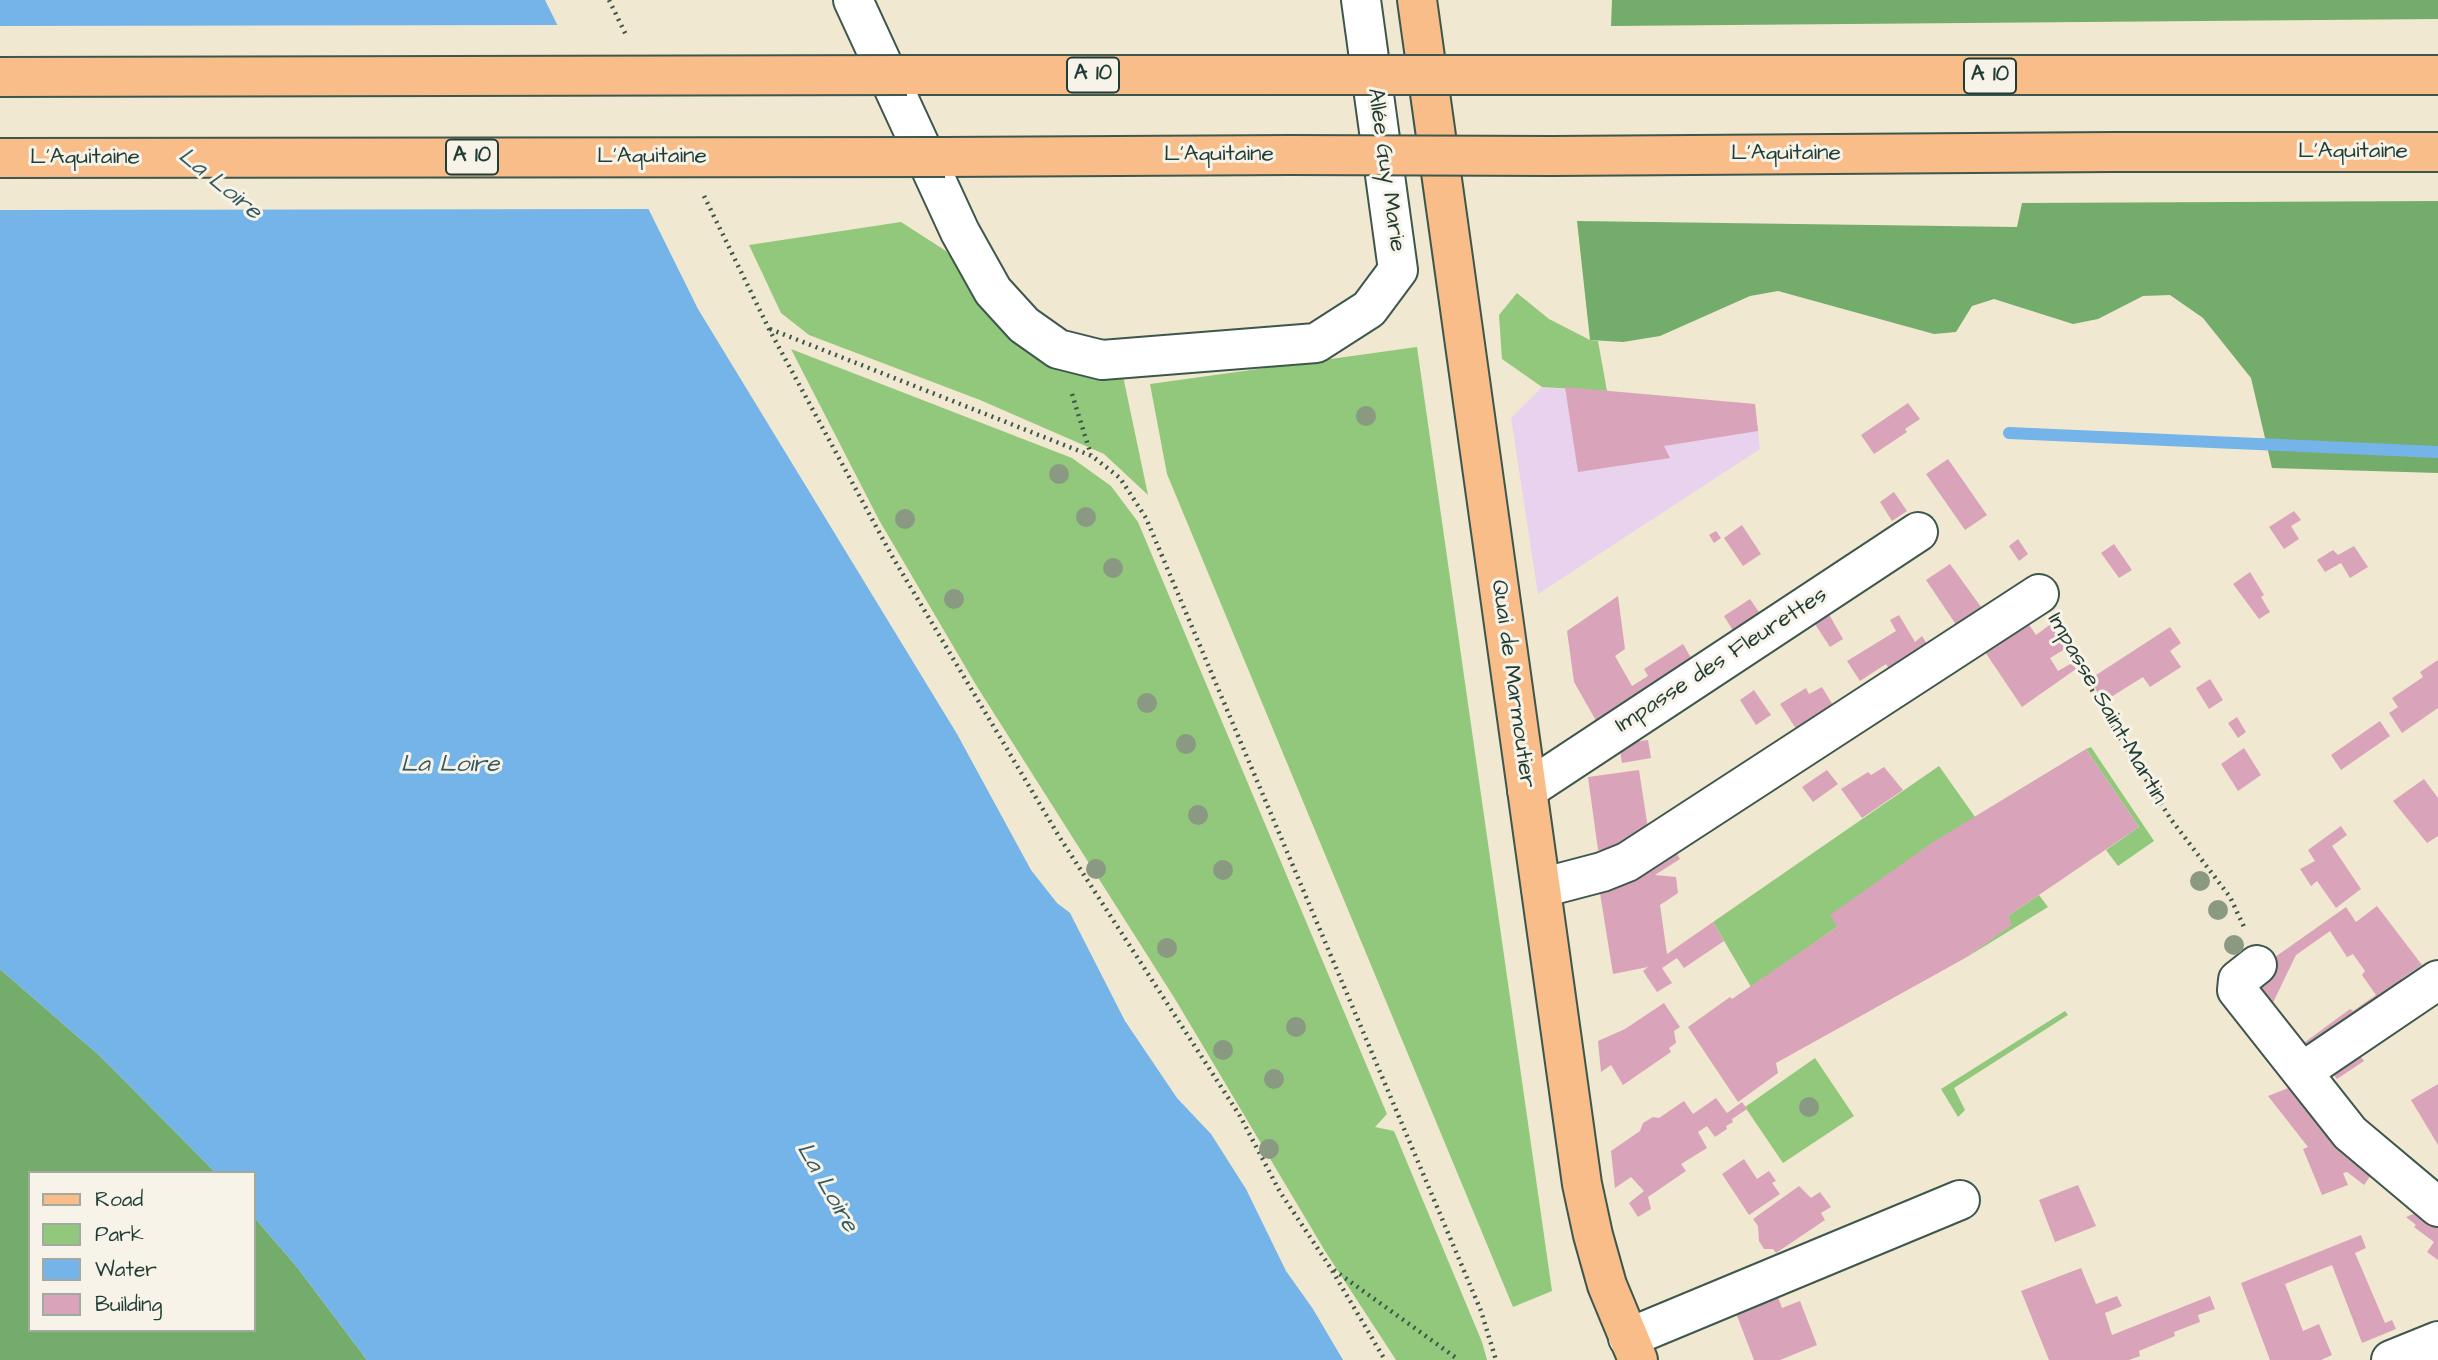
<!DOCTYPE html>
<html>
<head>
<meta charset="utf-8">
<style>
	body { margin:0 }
	#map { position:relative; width:2438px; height:1360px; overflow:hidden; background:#f1e8d1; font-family:"Architects Daughter",sans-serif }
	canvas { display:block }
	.legend { position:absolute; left:28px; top:1171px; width:228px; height:161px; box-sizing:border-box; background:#f7f3e8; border:2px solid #a1aaa0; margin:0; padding:9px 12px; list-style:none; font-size:21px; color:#1f3d34 }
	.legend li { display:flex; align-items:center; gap:14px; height:35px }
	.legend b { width:35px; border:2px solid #a1aaa0 }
</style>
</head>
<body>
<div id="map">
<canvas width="2438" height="1360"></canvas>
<ul class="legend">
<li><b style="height:9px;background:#f8bd89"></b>Road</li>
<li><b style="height:19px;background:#91c87b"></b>Park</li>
<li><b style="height:19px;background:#74b4e8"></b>Water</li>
<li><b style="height:19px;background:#d9a4ba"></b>Building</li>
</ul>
</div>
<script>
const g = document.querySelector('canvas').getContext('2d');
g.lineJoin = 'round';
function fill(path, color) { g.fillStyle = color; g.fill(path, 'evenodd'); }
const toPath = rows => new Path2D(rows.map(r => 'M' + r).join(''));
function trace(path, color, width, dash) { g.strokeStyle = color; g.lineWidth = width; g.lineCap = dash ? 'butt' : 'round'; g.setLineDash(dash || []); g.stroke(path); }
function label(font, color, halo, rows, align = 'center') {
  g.font = font + ' "Architects Daughter",sans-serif'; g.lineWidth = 6; g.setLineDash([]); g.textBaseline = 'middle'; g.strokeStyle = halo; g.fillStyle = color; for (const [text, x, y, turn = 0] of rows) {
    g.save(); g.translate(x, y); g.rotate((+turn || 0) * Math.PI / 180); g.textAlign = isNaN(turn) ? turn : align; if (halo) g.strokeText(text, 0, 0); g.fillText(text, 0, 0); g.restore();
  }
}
const built = toPath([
	[1542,387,1755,404,1760,449,1538,594,1511,418]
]);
const green = toPath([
	[901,222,946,251,978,294,1123,376,1148,495,1104,454,980,400,809,335,781,313,749,245],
	[1517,293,1549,319,1590,340,1598,341,1607,391,1542,387,1502,359,1499,315],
	[1417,347,1552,1291,1513,1307,1167,474,1150,384],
	[791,349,1072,458,1111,486,1138,522,1387,1114,1375,1127,1394,1131,1482,1342,1487,1360,1396,1360,1325,1251,1175,999,976,685,879,520],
	[2091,747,2154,841,2118,866,2106,850,2139,827,2086,749],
	[1939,766,1975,817,1837,927,1751,987,1713,922],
	[2039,895,2048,907,1967,957,2011,925,2008,916],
	[2065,1011,2068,1015,1954,1088,1965,1110,1958,1117,1941,1089],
	[1815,1058,1854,1116,1783,1163,1745,1107]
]);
const forest = toPath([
	[1612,0,2438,0,2438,19,1611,26],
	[2438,201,2438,473,2272,468,2251,378,2203,318,2170,295,2143,296,2098,319,2073,324,1994,299,1972,306,1956,332,1934,334,1778,291,1750,296,1660,336,1623,342,1590,340,1577,221,2017,227,2022,203],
	[0,969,100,1056,216,1173,30,1173,30,1330,254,1330,254,1217,297,1267,367,1360,0,1360]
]);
const water = toPath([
	[0,0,545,0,698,309,957,734,1031,870,1057,903,1070,913,1125,1021,1177,1098,1211,1134,1246,1189,1286,1271,1313,1309,1343,1360,367,1360,297,1267,254,1217,254,1173,216,1173,100,1056,0,969]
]);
const pier = toPath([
	[561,25,652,209,0,210,0,26]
]);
const stream = toPath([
	[2009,433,2438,452]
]);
const building = toPath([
	[1565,387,1755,404,1758,431,1664,446,1670,458,1578,472],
	[1908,403,1920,419,1905,429,1907,432,1874,454,1861,435],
	[1948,459,1987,515,1965,530,1926,474],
	[1894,492,1907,511,1892,521,1880,502],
	[2294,511,2301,520,2291,526,2299,539,2284,549,2269,527],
	[1742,525,1761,554,1743,566,1724,538],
	[1716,531,1721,538,1714,543,1709,535],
	[2018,539,2028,554,2019,561,2009,546],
	[2114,544,2132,570,2119,578,2101,553],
	[2354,546,2368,567,2350,578,2341,563,2325,572,2317,560,2333,550,2338,555],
	[1950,564,1989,618,1963,635,1926,580],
	[2250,572,2264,595,2261,597,2270,612,2259,619,2233,584],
	[1618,596,1625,649,1615,656,1632,686,1648,676,1644,669,1683,644,1694,663,1603,733,1574,682,1567,631],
	[1750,599,1767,624,1740,642,1724,616],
	[1827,611,1843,639,1830,647,1813,621],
	[2022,614,2036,635,2051,624,2065,649,2050,658,2058,671,2072,663,2076,669,2022,707,1979,643],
	[1899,615,1915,642,1922,636,1927,644,1892,674,1886,664,1860,681,1847,661,1896,631,1890,620],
	[2170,627,2181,643,2170,651,2181,667,2150,687,2143,677,2103,702,2090,679],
	[2438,660,2438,708,2402,733,2389,713,2398,707,2392,698,2423,677,2420,672],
	[2210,679,2223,700,2209,709,2196,688],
	[1822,687,1840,717,1804,741,1780,704,1806,688,1809,694],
	[1754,690,1771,715,1756,725,1740,700],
	[2237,717,2246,732,2238,738,2228,723],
	[2380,721,2390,736,2341,770,2331,755],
	[1648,740,1651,758,1622,763,1619,744],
	[2244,748,2261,775,2238,791,2221,764],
	[2086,749,2139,827,2008,916,2012,925,1967,957,1776,1063,1778,1073,1738,1102,1688,1027,1730,997,1732,999,1837,927,1830,915,1933,842],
	[1884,767,1903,790,1862,818,1841,789,1868,772,1871,775],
	[1639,770,1649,835,1628,846,1598,850,1588,777],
	[1827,770,1838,784,1813,802,1802,787],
	[2424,779,2438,798,2438,836,2427,843,2393,801],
	[2341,826,2347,835,2332,846,2361,889,2336,908,2317,881,2311,886,2300,869,2315,861,2308,850],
	[1672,846,1680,859,1655,875,1676,877,1678,893,1660,905,1667,954,1713,922,1724,941,1684,968,1677,958,1662,968,1672,983,1657,992,1643,971,1648,967,1613,974,1599,887],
	[2377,906,2422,965,2401,979,2410,991,2306,1062,2297,1048,2350,1009,2353,1011,2376,995,2362,975,2365,971,2353,954,2347,957,2330,931,2296,955,2266,1017,2252,997,2268,962,2346,907,2356,922],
	[1664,1003,1680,1027,1674,1031,1676,1043,1669,1048,1671,1052,1623,1085,1611,1065,1601,1072,1598,1041,1625,1029],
	[2352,1045,2364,1061,2337,1079,2325,1063],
	[2438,1084,2438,1145,2411,1100],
	[2296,1085,2376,1168,2364,1185,2347,1172,2343,1173,2348,1185,2322,1195,2303,1149,2308,1147,2268,1096],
	[1716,1098,1727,1113,1742,1102,1747,1109,1732,1119,1733,1122,1726,1126,1727,1129,1715,1137,1707,1126,1698,1132,1707,1148,1681,1164,1686,1171,1648,1197,1651,1209,1638,1217,1629,1203,1644,1191,1631,1177,1615,1188,1611,1151,1640,1131,1643,1123,1653,1117,1659,1118,1684,1101,1693,1114],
	[1744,1159,1757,1179,1769,1171,1776,1181,1772,1183,1780,1194,1749,1215,1722,1174],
	[2078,1185,2096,1226,2055,1242,2039,1200],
	[1799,1186,1811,1198,1820,1192,1831,1207,1821,1213,1825,1220,1776,1253,1773,1249,1764,1249,1759,1241,1758,1226,1753,1219],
	[2427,1208,2438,1217,2438,1260,2427,1252,2434,1242,2414,1227,2416,1225,2406,1217],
	[2361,1235,2366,1248,2355,1253,2385,1323,2392,1320,2396,1329,2362,1343,2332,1265,2285,1284,2303,1331,2319,1324,2332,1355,2321,1360,2270,1360,2241,1283],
	[2081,1268,2096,1304,2117,1296,2122,1306,2105,1313,2112,1335,2210,1296,2215,1309,2198,1315,2200,1322,2174,1332,2175,1336,2139,1351,2140,1356,2129,1360,2049,1360,2021,1291],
	[1776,1292,1782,1308,1800,1301,1817,1345,1780,1360,1754,1360,1734,1308]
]);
const path = toPath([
	[609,0,627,37],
	[704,196,769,329,892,556,1060,838,1240,1116,1280,1192,1330,1267,1385,1360],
	[770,329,1092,456,1120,478,1146,518,1481,1311,1496,1360],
	[1072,394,1091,455],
	[2058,628,2108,719,2170,818,2230,897,2245,929],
	[1334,1270,1459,1360]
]);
const minor = toPath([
	[853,0,960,232,993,291,1024,325,1058,349,1102,360,1316,343,1369,309,1398,270,1361,0],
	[1527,790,1918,532],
	[1541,888,1602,872,1627,862,2039,594],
	[2257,965,2238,980,2237,990,2350,1133,2438,1207],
	[2302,1072,2438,980],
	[1628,1338,1960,1200],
	[2391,1360,2438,1341]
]);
const major = toPath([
	[1417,0,1582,1184,1593,1235,1607,1285,1638,1360]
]);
const highway = toPath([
	[907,75,1279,75],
	[1541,75,2438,75],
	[1552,156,2113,152,2438,152],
	[945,157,1290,155]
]);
const highwayBridge = toPath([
	[1279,75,1541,75],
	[0,77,907,75],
	[1290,155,1552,156],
	[0,158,945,157]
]);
const trees = [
	[1366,416],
	[1059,474],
	[1086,517],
	[905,519],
	[1113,568],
	[954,599],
	[1147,703],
	[1186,744],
	[1198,815],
	[1096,869],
	[1223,870],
	[2200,881],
	[2218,910],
	[2234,945],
	[1167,948],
	[1296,1027],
	[1223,1050],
	[1274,1079],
	[1809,1107],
	[1269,1149]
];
const shields = [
	[1093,75,52],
	[1990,76,52],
	[472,157,52]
];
const shieldNames = [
	["A 10",1093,75],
	["A 10",1990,76],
	["A 10",472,157]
];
const streetNames = [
	["L'Aquitaine",2353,152],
	["L'Aquitaine",1786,154],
	["L'Aquitaine",1219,155],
	["L'Aquitaine",652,157],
	["L'Aquitaine",85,158],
	["Allée Guy Marie",1385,170,82],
	["Impasse des Fleurettes",1722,661,-33],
	["Quai de Marmoutier",1512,684,82],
	["Impasse Saint-Martin",2106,709,60]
];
const waterNames = [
	["La Loire",219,185,39],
	["La Loire",450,766],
	["La Loire",826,1188,60]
];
fill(built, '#e8d2ee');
fill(green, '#91c87b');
fill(forest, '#74ac6b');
fill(water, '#74b4e8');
fill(pier, '#f1e8d1');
trace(stream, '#74b4e8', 12);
fill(building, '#d9a4ba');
trace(minor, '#3e574c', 42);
trace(major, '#3e574c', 42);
trace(highway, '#3e574c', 42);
trace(path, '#3e574c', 4.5, [2, 5]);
trace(minor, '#fff', 38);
trace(major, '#f8bd89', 38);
trace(highway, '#f8bd89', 38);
trace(highwayBridge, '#3e574c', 42, []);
trace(highwayBridge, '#f8bd89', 38);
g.fillStyle = '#8a9982';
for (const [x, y] of trees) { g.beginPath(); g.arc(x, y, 10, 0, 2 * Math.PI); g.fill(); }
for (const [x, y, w] of shields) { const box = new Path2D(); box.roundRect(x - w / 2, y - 17.5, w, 35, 5); g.fillStyle = '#f7f3e8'; g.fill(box); trace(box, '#1f3d34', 2); }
label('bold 21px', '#1f3d34', null, shieldNames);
label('23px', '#1f3d34', '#f7f3e8', streetNames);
label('italic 24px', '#345b61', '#f7f3e8', waterNames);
</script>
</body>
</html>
